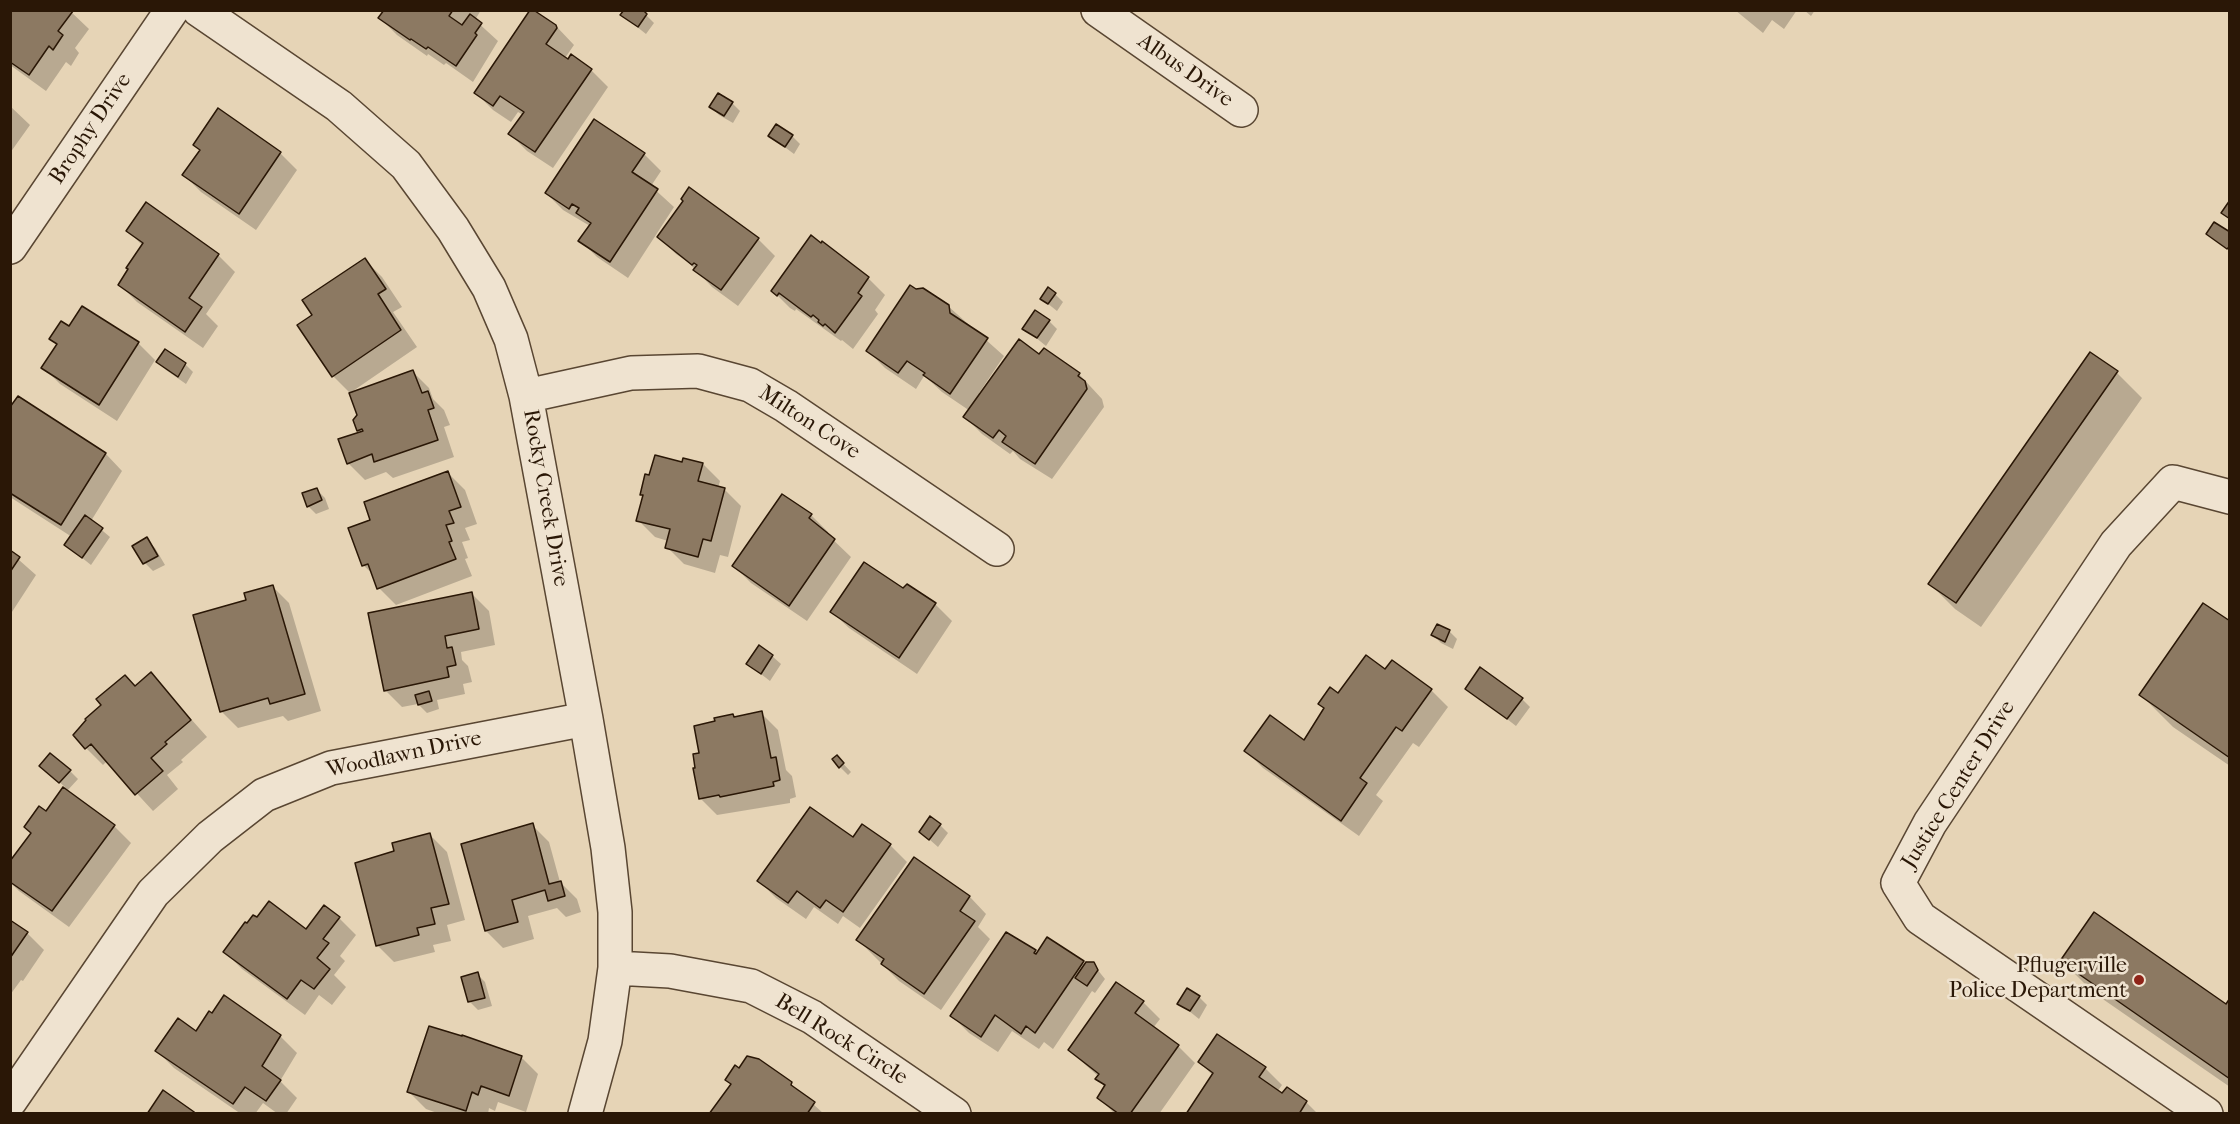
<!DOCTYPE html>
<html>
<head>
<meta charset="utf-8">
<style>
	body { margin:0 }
	#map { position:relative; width:2240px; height:1124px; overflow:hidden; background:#e6d4b6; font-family:"IM FELL French Canon",serif }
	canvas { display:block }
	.frame { position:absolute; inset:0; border:12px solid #2a1706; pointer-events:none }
</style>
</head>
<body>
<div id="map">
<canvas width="2240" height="1124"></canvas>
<div class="frame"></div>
</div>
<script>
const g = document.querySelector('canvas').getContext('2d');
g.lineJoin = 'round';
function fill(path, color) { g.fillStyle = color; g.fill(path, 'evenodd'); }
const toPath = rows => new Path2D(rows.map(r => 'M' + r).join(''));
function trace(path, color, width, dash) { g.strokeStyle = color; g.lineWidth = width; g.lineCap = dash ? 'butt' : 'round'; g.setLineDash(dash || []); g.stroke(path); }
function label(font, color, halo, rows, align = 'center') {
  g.font = font + ' "IM FELL French Canon",serif'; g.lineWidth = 5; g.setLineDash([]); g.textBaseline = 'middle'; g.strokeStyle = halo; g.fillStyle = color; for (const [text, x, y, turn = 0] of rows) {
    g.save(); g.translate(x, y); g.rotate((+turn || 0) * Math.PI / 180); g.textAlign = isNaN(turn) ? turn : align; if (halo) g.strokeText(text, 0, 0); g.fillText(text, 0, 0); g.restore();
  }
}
const shadow = toPath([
	[10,10,69,10,89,29,75,48,79,53,71,66,66,62,46,91,10,65],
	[385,10,481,10,475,20,498,41,473,82,446,63,444,65,428,54,427,56,397,35,380,18],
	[1735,10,1797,10,1784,29,1772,20,1763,33],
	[1804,10,1815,10,1811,16],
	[622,15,646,15,654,23,646,34],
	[556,26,574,45,565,58,591,70,608,87,553,168,527,151,510,134,523,115,518,112,511,122,493,110,476,93],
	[732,103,740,111,733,123,719,115,711,107],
	[10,106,30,125,10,153],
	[218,111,280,153,297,170,256,230,201,192,184,175,201,151],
	[594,121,644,154,661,171,651,186,674,207,628,278,597,257,580,240,590,226,563,210,546,193],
	[770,136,792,136,800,144,794,154],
	[146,204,218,255,235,272,206,314,218,326,203,348,137,302,120,285,143,246,128,231],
	[659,237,758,239,775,256,738,306,712,287,688,262,676,254],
	[823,243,868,278,885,295,875,310,878,314,853,349,842,340,841,341,796,309,795,311,790,308,773,291],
	[365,260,382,277,402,307,393,312,417,347,350,393,333,376,314,316],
	[1055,294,1063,302,1057,311,1042,299],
	[948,306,1004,356,979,393,981,395,1040,356,1079,374,1102,399,1104,407,1052,479,1020,459,1013,451,1010,454,982,434,965,417,970,411,942,392,929,380,924,376,916,389,885,368,868,351],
	[83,308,138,343,155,360,117,421,60,384,43,367,58,345,51,338,70,328],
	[1049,321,1057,329,1046,346,1024,328],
	[158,362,185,364,193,372,186,384,166,370],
	[412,371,429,388,433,399,444,410,450,425,444,427,454,457,393,478,386,472,365,480,348,463,361,433,358,430],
	[2117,373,2142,398,1981,627,1955,609,1930,584],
	[18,398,106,454,122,471,91,521,110,537,91,565,66,545,72,537,10,497,10,410],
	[684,460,703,464,720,481,718,488,724,489,741,506,728,557,720,555,715,573,684,564,667,547,668,541,655,537,638,520,644,497,642,495,683,464],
	[448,473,465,490,477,524,465,528,470,540,462,542,468,558,465,559,472,576,396,605,379,588,375,576,363,565,372,521],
	[317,490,325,498,329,509,316,514,308,506],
	[811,515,828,532,827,534,851,557,807,621,751,583,734,566],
	[146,539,155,548,165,565,153,571,145,563],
	[10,552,36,575,10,615],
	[272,586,289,603,321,711,288,721,283,716,238,728,221,711,248,601],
	[904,590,935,604,952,621,917,674,849,628,832,612],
	[472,594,489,611,495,645,461,652,462,660,468,666,472,682,463,684,465,694,437,700,439,709,427,713,418,704,402,707,385,690],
	[2230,623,2230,766,2173,727,2141,695],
	[1449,631,1457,639,1453,649,1441,643,1433,635],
	[772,656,781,664,770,681,748,664],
	[1385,672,1431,690,1448,707,1419,747,1413,743,1376,795,1383,801,1359,836,1263,768,1246,751,1304,742,1339,695],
	[151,674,207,737,181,760,183,762,167,775,178,789,153,811,107,761,103,765,86,748,135,687],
	[1467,688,1522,699,1530,707,1516,726],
	[761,713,778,730,786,770,792,776,796,797,790,799,790,803,717,815,700,798,697,769,701,754,717,723,733,715,736,718],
	[837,757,851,772,848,775,840,767],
	[70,771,78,779,67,791,114,826,131,843,69,927,19,891,10,882,46,813,65,787,50,774],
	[532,825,549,842,560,882,577,899,581,912,566,917,557,908,528,916,534,939,503,948,486,931],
	[940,825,948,833,938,847,921,832],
	[430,835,447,852,465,920,447,925,451,941,433,945,435,952,394,962,377,945,396,852],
	[853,840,890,845,907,862,860,928,843,916,838,924,814,907,806,919,776,898,759,881],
	[914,859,970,897,986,914,978,927,990,939,941,1010,899,981,858,940],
	[339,918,356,935,340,956,345,961,334,975,346,987,332,1005,319,995,305,1015,242,969,225,952,258,919,307,931],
	[10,922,27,933,44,950,23,981,21,980,10,995],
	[1035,951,1038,954,1083,963,1085,965,1093,964,1105,979,1095,993,1092,991,1053,1049,1044,1042,1039,1049,1012,1031,998,1052,969,1033,952,1016],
	[2062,961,2226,1006,2230,1001,2230,1087,2094,993],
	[477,974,485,982,492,1006,478,1010,470,1002,463,978],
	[1199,997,1207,1005,1199,1019,1179,1003],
	[1143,1002,1160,1019,1153,1028,1178,1046,1195,1063,1159,1114,1115,1114,1099,1098,1105,1087,1097,1079,1099,1077,1069,1050],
	[197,1033,280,1036,297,1053,280,1081,297,1098,286,1114,278,1114,263,1103,255,1114,241,1114,174,1068,157,1051],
	[521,1057,538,1074,526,1112,498,1102,495,1111,489,1108,488,1114,440,1114,426,1109,409,1092],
	[1200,1062,1265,1068,1282,1085,1277,1092,1283,1095,1287,1089,1306,1102,1318,1114,1188,1114,1213,1076],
	[791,1084,824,1114,711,1114]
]);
const building = toPath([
	[10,10,73,11,58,31,63,35,53,50,49,46,29,75,10,62,10,10],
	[384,10,453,10,449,16,462,25,470,14,482,23,475,33,477,35,456,66,428,47,426,49,411,39,410,40,378,18,384,10],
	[530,10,535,11,556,25,557,28,546,44,568,59,571,54,592,69,535,152,508,134,524,112,500,96,493,106,474,93,530,10],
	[624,10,643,10,647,14,638,27,620,15,624,10],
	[718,93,733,102,724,116,709,107,718,93],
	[218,108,281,152,239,214,182,175,200,150,193,145,218,108],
	[594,119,645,153,632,172,658,189,610,262,578,241,591,223,576,213,579,208,572,204,569,209,545,193,594,119],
	[776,124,793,135,785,147,768,136,776,124],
	[689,187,759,238,721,290,693,270,697,265,694,263,692,265,657,237,683,201,681,199,689,187],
	[2230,200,2230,219,2221,213,2230,200],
	[146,202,219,254,189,298,202,307,185,332,118,285,128,269,126,268,143,243,126,231,146,202],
	[2214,222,2230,232,2230,246,2227,249,2206,234,2214,222],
	[811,235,821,243,822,241,869,277,858,293,862,296,835,333,825,324,823,326,818,322,819,320,813,315,811,317,779,293,777,296,771,291,811,235],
	[365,258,386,289,378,294,401,330,332,377,297,325,312,315,302,300,365,258],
	[910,285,916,289,923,288,949,305,950,313,988,338,950,394,923,375,925,373,907,361,898,373,866,351,910,285],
	[1048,287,1056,293,1048,304,1040,299,1048,287],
	[82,306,139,342,99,405,41,368,57,344,49,339,61,321,69,326,82,306],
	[1035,310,1050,320,1037,338,1022,329,1035,310],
	[1019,339,1039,354,1044,348,1080,373,1078,376,1085,381,1087,389,1035,464,1002,442,1006,436,999,430,993,438,963,417,1019,339],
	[165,349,186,363,178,377,156,362,165,349],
	[2090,352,2118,371,1956,603,1928,584,2090,352],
	[413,370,422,393,428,391,434,408,428,410,438,440,374,462,372,454,347,464,338,439,363,431,362,429,357,431,353,420,357,415,349,393,413,370],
	[18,396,106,453,61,525,10,493,10,407,18,396],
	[655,455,682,462,683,458,703,463,698,481,725,488,711,541,703,539,698,557,665,548,670,529,636,521,643,495,640,495,645,474,649,475,655,455],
	[448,471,461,507,449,511,454,523,446,525,452,541,449,542,456,559,377,589,368,564,362,566,348,528,370,520,364,502,448,471],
	[317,488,322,500,307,507,302,493,317,488],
	[782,494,812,514,809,518,835,539,789,606,732,566,782,494],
	[85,515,103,528,82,558,64,545,85,515],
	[147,537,158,556,143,564,132,546,147,537],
	[10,550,20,557,10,572,10,550],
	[864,562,903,588,907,584,936,603,899,658,830,612,864,562],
	[273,585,305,694,270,704,268,698,220,712,193,615,246,600,244,593,273,585],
	[472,592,479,629,445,636,447,648,452,647,456,665,447,667,449,677,384,691,368,613,472,592],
	[2203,603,2230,621,2230,758,2139,695,2203,603],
	[1437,624,1450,630,1445,642,1431,635,1437,624],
	[759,645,773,655,761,674,746,664,759,645],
	[1366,655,1385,669,1392,660,1432,689,1402,731,1396,727,1360,778,1367,783,1341,821,1244,751,1270,715,1304,740,1324,708,1318,704,1330,687,1338,693,1366,655],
	[1480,667,1523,698,1507,719,1465,689,1480,667],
	[151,672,191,720,165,742,167,744,151,758,163,771,135,795,91,744,85,749,73,735,86,720,85,719,101,705,96,699,125,675,135,686,151,672],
	[429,691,432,701,418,705,415,695,429,691],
	[762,711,771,758,776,757,780,780,773,782,774,786,720,797,719,795,699,799,693,768,695,768,693,754,699,753,694,726,715,721,714,718,733,714,734,717,762,711],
	[50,753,71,770,59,783,39,766,50,753],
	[837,755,844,763,839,768,832,759,837,755],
	[63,787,115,825,52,911,10,882,10,861,31,833,24,827,39,806,46,811,63,787],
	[810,807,853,837,862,824,891,844,843,912,826,900,820,908,797,891,788,903,757,881,810,807],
	[930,816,941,824,929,840,919,832,930,816],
	[533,823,549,884,561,881,565,896,548,901,545,890,512,900,518,922,485,931,461,844,533,823],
	[430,833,449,904,431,908,435,924,417,928,419,935,376,946,355,863,394,851,392,843,430,833],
	[914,857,970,896,960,911,975,921,924,994,881,964,884,959,856,940,914,857],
	[269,901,306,929,324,905,340,917,323,939,329,943,317,958,330,969,314,989,301,980,287,999,223,952,245,922,247,923,253,915,257,917,269,901],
	[2094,912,2226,1004,2230,998,2230,1079,2060,961,2094,912],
	[10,920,28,932,10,958,10,920],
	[1006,932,1036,950,1034,953,1036,954,1047,937,1084,961,1035,1033,1026,1026,1021,1034,995,1015,981,1037,950,1016,1006,932],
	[1086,962,1094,962,1098,970,1087,986,1075,978,1086,962],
	[478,972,485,998,468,1002,461,977,478,972],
	[1116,982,1144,1001,1135,1013,1179,1045,1130,1114,1119,1114,1097,1098,1105,1085,1095,1079,1099,1074,1068,1050,1116,982],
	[1187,988,1200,996,1190,1011,1177,1004,1187,988],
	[224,995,281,1035,262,1066,281,1080,266,1101,245,1087,233,1104,155,1051,178,1018,196,1031,209,1011,212,1013,224,995],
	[429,1026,462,1036,462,1035,522,1056,509,1096,481,1086,478,1095,472,1092,466,1111,407,1092,429,1026],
	[1217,1034,1266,1067,1259,1077,1282,1093,1287,1087,1307,1101,1299,1114,1186,1114,1213,1073,1198,1062,1217,1034],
	[747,1056,759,1059,792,1082,791,1085,815,1102,807,1114,709,1114,731,1084,725,1080,735,1065,739,1068,747,1056],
	[163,1090,197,1114,147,1114,163,1090]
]);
const minor = toPath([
	[199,10,339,106,406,165,453,229,489,288,511,339,526,396,586,719,608,848,615,912,615,968,605,1041,585,1114],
	[1098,10,1241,110],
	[10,247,172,10],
	[526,396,631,373,698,371,750,385,786,406,997,549],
	[615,968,670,971,751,986,812,1017,954,1114],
	[10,1101,153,893,210,837,264,795,331,768,586,719],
	[2206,1114,1920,918,1898,883,1930,823,2116,544,2173,482,2230,497]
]);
const markers = [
	[2139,980,6,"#8f2418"]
];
const streetNames = [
	["Albus Drive",1185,71,35],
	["Brophy Drive",91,129,-56],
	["Milton Cove",809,423,33],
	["Rocky Creek Drive",545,498,80],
	["Woodlawn Drive",404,755,-12],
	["Justice Center Drive",1959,785,-58],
	["Bell Rock Circle",841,1040,32]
];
const poiNames = [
	["Pflugerville",2127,967],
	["Police Department",2127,992]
];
fill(shadow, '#0003');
fill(building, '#8c7962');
trace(building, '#2a1706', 1.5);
trace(minor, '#594632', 36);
trace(minor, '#efe3d0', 33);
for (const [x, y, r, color] of markers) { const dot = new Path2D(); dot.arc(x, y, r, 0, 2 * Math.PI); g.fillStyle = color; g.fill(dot); trace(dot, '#efe3d0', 2); }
label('22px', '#2a1706', '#efe3d0', streetNames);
label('22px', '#2a1706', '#efe3d0', poiNames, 'right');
</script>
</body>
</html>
